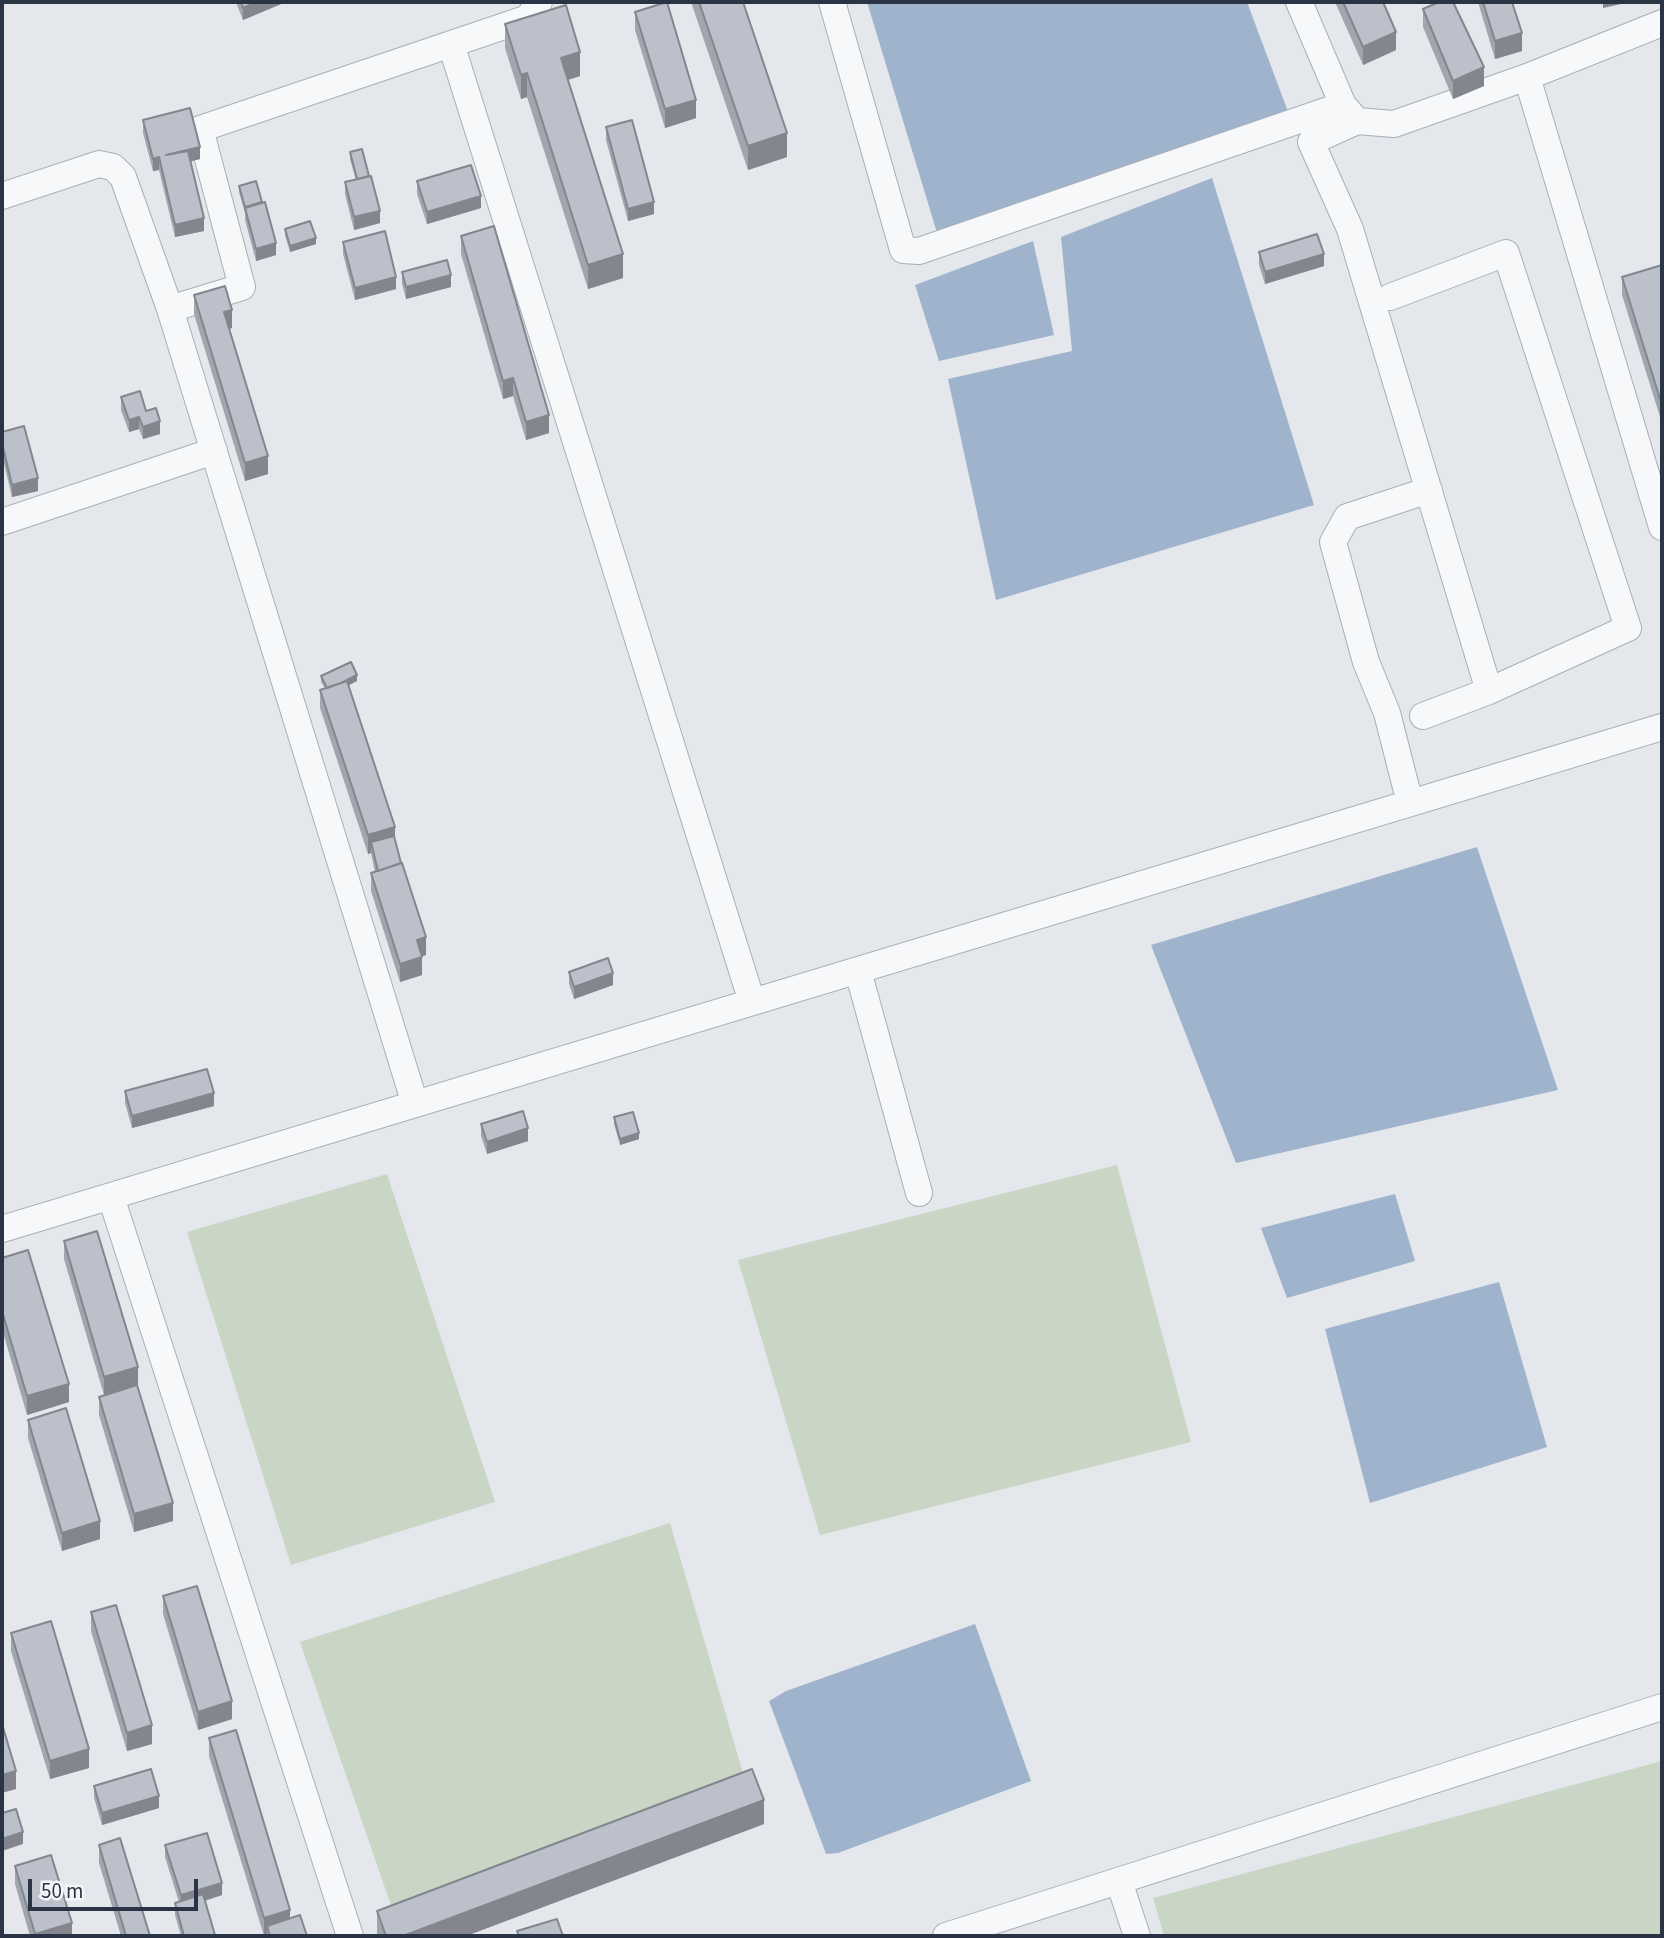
<!DOCTYPE html>
<html>
<head>
<meta charset="utf-8">
<style>
	body { margin:0 }
	#map { position:relative; width:1664px; height:1938px; overflow:hidden; background:#e4e7ec; font-family:"Source Sans 3",sans-serif }
	canvas { display:block }
	.frame { position:absolute; inset:0; border:4px solid #2b3445; pointer-events:none }
	.scale { position:absolute; left:28px; top:1879px; width:170px; height:32px; box-sizing:border-box; border:4px solid #2b3445; border-top:0; padding-left:9px; font-size:21px; line-height:24px; white-space:nowrap; color:#2b3445; -webkit-text-stroke:5px #f4f6f9; paint-order:stroke }
</style>
</head>
<body>
<div id="map">
<canvas width="1664" height="1938"></canvas>
<div class="frame"></div>
<div class="scale">50 m</div>
</div>
<script>
const g = document.querySelector('canvas').getContext('2d');
g.lineJoin = 'round';
function fill(path, color) { g.fillStyle = color; g.fill(path, 'evenodd'); }
const toPath = rows => new Path2D(rows.map(r => 'M' + r).join(''));
function trace(path, color, width, dash) { g.strokeStyle = color; g.lineWidth = width; g.lineCap = dash ? 'butt' : 'round'; g.setLineDash(dash || []); g.stroke(path); }
const green = toPath([
	[1117,1165,1191,1442,820,1535,738,1260],
	[387,1174,495,1502,291,1565,187,1232],
	[670,1523,747,1787,395,1917,300,1642],
	[1662,1761,1662,1936,1164,1936,1153,1898]
]);
const water = toPath([
	[867,2,1247,2,1290,117,938,236],
	[1212,178,1314,505,996,600,948,379,1072,351,1061,237],
	[1033,241,1054,335,939,361,915,285],
	[1477,847,1558,1090,1236,1163,1151,945],
	[1395,1194,1415,1261,1287,1298,1261,1228],
	[1499,1282,1547,1447,1370,1503,1325,1329],
	[975,1624,1031,1781,838,1853,826,1854,769,1701,786,1691]
]);
const minor = toPath([
	[832,2,903,250,919,251,1343,105],
	[1299,2,1343,105,1357,121,1394,124,1527,77,1662,23],
	[451,44,752,1002],
	[1527,77,1662,527],
	[1357,121,1311,142,1350,229,1489,691,1423,716],
	[2,196,99,164,113,167,123,177,170,309],
	[1390,297,1506,253,1628,628,1489,691],
	[2,522,214,451],
	[1410,803,1387,713,1366,662,1333,542,1347,517,1429,490],
	[858,971,919,1193],
	[415,1104,170,309,242,287,200,129,528,18,539,2],
	[111,1197,350,1936],
	[2,1229,1662,727],
	[1119,1881,1137,1936],
	[946,1936,1662,1707]
]);
const wall = toPath([
	[237,2,281,2,281,4,243,20,237,5],
	[691,2,743,2,787,157,748,170],
	[1335,2,1383,2,1396,50,1363,65],
	[1478,2,1512,2,1522,51,1495,59],
	[1423,9,1484,86,1453,99,1423,27],
	[635,12,696,118,665,128,635,30],
	[505,24,580,76,568,80,623,278,588,289,527,97,521,99,505,48],
	[143,120,200,159,191,161,204,231,175,237,159,170,153,171,143,133],
	[606,127,654,214,628,221,606,140],
	[350,152,380,223,354,230,345,194,345,182,356,180,350,159],
	[417,181,481,208,427,224,417,194],
	[239,186,276,255,256,261,245,220,245,213,239,192],
	[285,229,316,244,290,252,285,235],
	[461,236,549,433,526,440,513,396,503,399,461,254],
	[343,242,396,289,355,300,343,254],
	[1259,252,1324,266,1265,284,1259,265],
	[1662,265,1661,420,1622,295,1622,277],
	[402,272,451,287,406,299,402,284],
	[194,295,232,328,229,329,268,474,245,481,194,314],
	[121,397,146,411,160,434,143,439,139,429,129,432,121,410],
	[2,432,38,491,12,497,2,455],
	[321,676,357,681,348,685,395,840,426,955,422,956,422,975,400,982,371,891,371,873,375,872,371,853,368,854,320,708,320,690,325,688,321,682],
	[569,972,613,985,574,999,569,984],
	[125,1091,214,1106,132,1128,125,1103],
	[614,1117,639,1139,620,1145,614,1124],
	[481,1124,528,1141,487,1154,481,1136],
	[64,1241,138,1367,104,1395,64,1259],
	[2,1258,69,1402,27,1415,2,1329],
	[99,1397,173,1521,134,1532,99,1415],
	[28,1420,100,1539,62,1551,28,1438],
	[163,1596,232,1719,198,1730,163,1614],
	[91,1612,152,1744,127,1751,91,1631],
	[11,1633,89,1768,50,1779,11,1651],
	[209,1738,290,1918,307,1936,264,1936,209,1756],
	[94,1786,159,1808,102,1825,94,1798],
	[764,1824,466,1936,377,1936,377,1911],
	[99,1845,150,1936,121,1936,99,1863],
	[165,1845,222,1895,205,1901,215,1936,181,1936,175,1915,175,1903,179,1902,165,1857],
	[15,1866,72,1936,74,1936,30,1936,15,1884]
]);
const shadedWall = toPath([
	[257,2,281,2,281,4,243,20,243,8],
	[1603,2,1621,2,1621,4,1603,8],
	[1396,32,1396,50,1363,65,1363,47],
	[1522,33,1522,51,1495,59,1495,41],
	[580,52,580,76,561,82,561,58],
	[1484,67,1484,86,1453,99,1453,81],
	[527,73,527,97,521,99,521,75],
	[696,100,696,118,665,128,665,109],
	[787,133,787,157,748,170,748,146],
	[200,147,200,159,166,168,166,155],
	[159,157,159,170,153,171,153,159],
	[481,196,481,208,427,224,427,212],
	[654,202,654,214,628,221,628,209],
	[380,211,380,223,354,230,354,217],
	[204,218,204,231,175,237,175,225],
	[316,238,316,244,290,252,290,246],
	[276,243,276,255,256,261,256,249],
	[623,254,623,278,588,289,588,265],
	[1324,254,1324,266,1265,284,1265,272],
	[451,275,451,287,406,299,406,287],
	[396,277,396,289,355,300,355,288],
	[232,310,232,328,224,330,224,312],
	[513,378,513,396,503,399,503,381],
	[1662,401,1662,419,1661,420,1661,402],
	[549,415,549,433,526,440,526,422],
	[139,417,139,429,129,432,129,420],
	[160,421,160,434,143,439,143,427],
	[268,456,268,474,245,481,245,463],
	[38,478,38,491,12,497,12,485],
	[357,675,357,681,328,696,328,689],
	[395,827,395,845,371,842,371,853,368,854,368,835],
	[426,937,426,955,417,958,417,940],
	[422,957,422,975,400,982,400,964],
	[613,973,613,985,574,999,574,987],
	[214,1093,214,1106,132,1128,132,1116],
	[528,1128,528,1141,487,1154,487,1142],
	[639,1133,639,1139,620,1145,620,1139],
	[138,1367,138,1385,104,1395,104,1377],
	[69,1384,69,1402,27,1415,27,1396],
	[173,1503,173,1521,134,1532,134,1514],
	[100,1521,100,1539,62,1551,62,1533],
	[232,1701,232,1719,198,1730,198,1712],
	[152,1725,152,1744,127,1751,127,1733],
	[89,1749,89,1768,50,1779,50,1761],
	[16,1771,16,1789,2,1793,2,1775],
	[159,1796,159,1808,102,1825,102,1813],
	[764,1800,764,1824,466,1936,403,1936],
	[23,1832,23,1844,2,1851,2,1839],
	[222,1883,222,1895,181,1908,181,1895],
	[290,1910,290,1928,267,1926,267,1935,264,1936,264,1918],
	[72,1923,72,1936,35,1936,35,1934]
]);
const building = toPath([
	[241,2,257,2,243,8,241,2],
	[667,2,696,100,665,109,635,12,667,2],
	[699,2,743,2,787,133,748,146,699,2],
	[1343,2,1383,2,1396,32,1363,47,1343,2],
	[1439,2,1453,2,1484,67,1453,81,1423,9,1439,2],
	[1483,2,1512,2,1522,33,1495,41,1483,2],
	[566,5,580,52,561,58,623,254,588,265,527,73,521,75,505,24,566,5],
	[190,108,200,147,166,155,188,151,204,218,175,225,159,157,153,159,143,120,190,108],
	[632,120,654,202,628,209,606,127,632,120],
	[362,149,369,176,357,179,350,152,362,149],
	[471,165,481,196,427,212,417,181,471,165],
	[371,176,380,211,354,217,345,182,371,176],
	[256,181,262,202,245,207,239,186,256,181],
	[265,202,276,243,256,249,245,208,265,202],
	[310,221,316,238,290,246,285,229,310,221],
	[494,226,549,415,526,422,513,378,503,381,461,236,494,226],
	[385,231,396,277,355,288,343,242,385,231],
	[1317,234,1324,254,1265,272,1259,252,1317,234],
	[447,260,451,275,406,287,402,272,447,260],
	[1662,265,1662,401,1661,402,1622,277,1662,265],
	[225,286,232,310,224,312,268,456,245,463,194,295,225,286],
	[140,391,146,411,156,408,160,421,143,427,139,417,129,420,121,397,140,391],
	[24,426,38,478,12,485,2,443,2,432,24,426],
	[351,662,357,675,341,683,327,688,321,676,351,662],
	[347,681,395,827,368,835,320,690,347,681],
	[394,836,401,863,378,871,371,842,394,836],
	[402,863,426,937,417,940,422,957,400,964,371,873,402,863],
	[608,958,613,973,574,987,569,972,608,958],
	[207,1069,214,1093,132,1116,125,1091,207,1069],
	[523,1111,528,1128,487,1142,481,1124,523,1111],
	[633,1112,639,1133,620,1139,614,1117,633,1112],
	[97,1231,138,1367,104,1377,64,1241,97,1231],
	[28,1250,69,1384,27,1396,2,1311,2,1258,28,1250],
	[137,1385,173,1503,134,1514,99,1397,137,1385],
	[66,1408,100,1521,62,1533,28,1420,66,1408],
	[197,1586,232,1701,198,1712,163,1596,197,1586],
	[116,1605,152,1725,127,1733,91,1612,116,1605],
	[51,1621,89,1749,50,1761,11,1633,51,1621],
	[2,1724,16,1771,2,1775,2,1724],
	[236,1730,290,1910,264,1918,209,1738,236,1730],
	[151,1769,159,1796,102,1813,94,1786,151,1769],
	[752,1769,764,1800,403,1936,386,1936,377,1911,752,1769],
	[16,1809,23,1832,2,1839,2,1813,16,1809],
	[207,1833,222,1883,181,1895,165,1845,207,1833],
	[120,1838,150,1936,126,1936,99,1845,120,1838],
	[51,1855,72,1923,35,1934,15,1866,51,1855],
	[203,1894,215,1935,210,1936,184,1936,175,1903,203,1894],
	[300,1915,307,1936,270,1936,267,1926,300,1915],
	[557,1919,563,1936,519,1936,517,1931,557,1919]
]);
fill(green, '#c9d6c5');
fill(water, '#9fb4cc');
trace(minor, '#a9aeb7', 28);
trace(minor, '#f7f8fa', 26);
fill(wall, '#a1a5ae');
fill(shadedWall, '#83868d');
fill(building, '#bbc0ca');
trace(building, '#83868d', 2);
</script>
</body>
</html>
